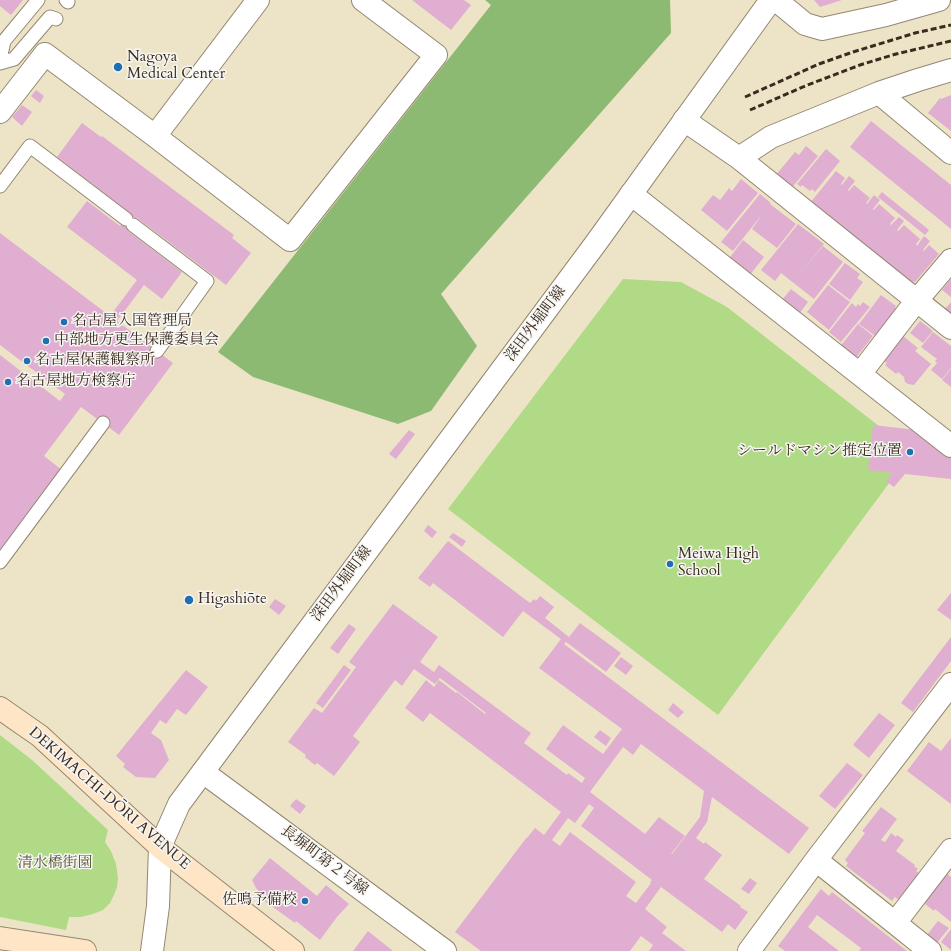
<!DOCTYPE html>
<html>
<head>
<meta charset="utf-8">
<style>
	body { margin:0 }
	canvas { display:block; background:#ede4c7 }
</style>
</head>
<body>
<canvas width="951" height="951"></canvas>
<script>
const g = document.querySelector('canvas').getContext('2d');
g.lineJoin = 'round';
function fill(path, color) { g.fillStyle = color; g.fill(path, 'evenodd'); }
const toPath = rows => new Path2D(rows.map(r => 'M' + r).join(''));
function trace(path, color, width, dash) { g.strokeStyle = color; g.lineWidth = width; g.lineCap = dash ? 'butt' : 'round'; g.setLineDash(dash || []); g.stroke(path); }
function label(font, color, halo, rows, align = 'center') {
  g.font = font + ' Cardo,"Noto Serif JP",serif'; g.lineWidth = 3; g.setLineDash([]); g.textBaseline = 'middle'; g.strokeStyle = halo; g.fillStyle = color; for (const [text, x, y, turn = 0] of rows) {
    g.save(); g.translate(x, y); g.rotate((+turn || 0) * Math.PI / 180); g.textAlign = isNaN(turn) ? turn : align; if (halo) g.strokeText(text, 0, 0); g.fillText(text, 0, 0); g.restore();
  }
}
const green = toPath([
	[623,279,681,282,727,307,912,452,718,715,448,509],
	[0,735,32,760,108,830,105,842,111,851,116,864,118,878,117,887,114,895,110,903,103,910,93,914,81,917,69,917,66,930,0,917]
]);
const forest = toPath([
	[485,0,670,0,671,33,441,294,477,346,431,411,398,424,253,377,218,352,491,5]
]);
const building = toPath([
	[0,0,23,0,11,15,0,6],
	[412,0,464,0,471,5,451,30],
	[814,0,842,0,820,7],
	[36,90,44,96,40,103,31,96],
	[951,95,951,131,928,113,940,98,941,99],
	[22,105,32,112,22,126,12,117],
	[871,121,951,185,951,229,850,147],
	[82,123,101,137,102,136,234,235,232,238,251,253,226,285,137,218,128,231,182,272,162,299,144,285,117,321,173,363,119,435,81,407,44,456,62,470,0,552,0,355,60,401,65,394,0,345,0,233,110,316,137,280,67,227,87,201,120,226,130,213,57,157],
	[806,146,818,156,791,189,775,176,795,152,799,155],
	[826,149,840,161,815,192,812,189,810,191,802,185,801,187,797,184],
	[836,171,845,178,841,184,842,185,849,176,855,181,848,190,849,191,854,185,870,198,866,203,867,204,874,195,880,200,873,209,874,210,879,204,895,218,890,224,891,225,899,217,904,221,897,230,898,231,904,225,920,239,916,244,917,246,924,236,930,241,923,250,924,251,929,245,939,254,915,282,914,281,911,286,810,203],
	[741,179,758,193,727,231,701,210,713,195,720,200,729,188,732,191],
	[882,192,929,230,925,235,878,197],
	[760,194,771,203,770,204,796,224,777,248,752,229,763,213,733,251,721,242],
	[798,224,824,244,796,279,823,246,843,262,814,299,781,273,775,281,761,270],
	[743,240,764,257,749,276,728,260],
	[845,263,860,274,857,278,863,282,850,300,829,284],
	[951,279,951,297,942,290],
	[828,285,850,302,829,330,807,312],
	[791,289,808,302,799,314,781,301],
	[881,295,896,306,895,308,899,311,878,338,859,324],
	[863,302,870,307,841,342,829,332,852,303,856,307,858,304,860,306],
	[951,302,951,314,945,309],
	[920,321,933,331,923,343,910,333],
	[858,324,873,336,854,360,839,348],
	[933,332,951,346,951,368,942,379,931,370,937,363,935,361,937,359,921,347],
	[903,336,918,348,915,351,931,364,914,385,908,384,905,382,904,377,898,372,896,374,885,365,887,363,883,361],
	[951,369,951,387,942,380],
	[873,425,951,434,951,479,905,474,894,487,886,481,893,473,868,470],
	[409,430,415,434,396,459,389,454],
	[428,525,437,532,432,538,424,531],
	[453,533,466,541,462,547,449,537],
	[448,541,530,603,534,599,536,601,540,596,554,607,545,618,569,637,580,623,621,653,606,672,566,642,564,644,809,828,789,854,712,797,707,822,696,838,704,844,705,842,722,855,704,879,741,906,740,907,748,912,735,930,728,924,722,932,661,887,645,909,667,927,662,933,686,951,649,951,653,945,641,936,630,951,481,951,455,932,527,837,527,838,535,828,544,835,561,812,430,713,423,722,405,708,426,680,434,687,439,680,456,693,457,692,485,714,486,713,440,678,435,684,414,669,402,686,395,680,353,736,360,742,334,776,317,763,315,765,305,757,306,755,288,742,314,708,322,713,356,667,349,662,393,604,438,637,420,662,434,672,439,665,521,726,531,733,524,743,567,775,568,773,582,783,585,778,546,749,563,725,603,754,622,729,539,668,561,639,523,611,503,637,433,583,430,587,418,578],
	[641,744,704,791,700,817,672,854,671,854,685,836,659,817,645,834,590,792,623,747,633,755],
	[589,804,594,808,581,826,652,880,650,882,651,883,636,903,626,896,636,882,570,832,560,846,552,840,568,818,575,823],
	[951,593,951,620,937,610],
	[275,599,286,606,279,615,269,607],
	[349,624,356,629,338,654,330,648],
	[951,637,951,661,913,712,901,703],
	[621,657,633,666,626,675,614,666],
	[344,665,351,670,323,708,316,703],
	[186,670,208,687,186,715,177,709,166,724,160,720,151,733,161,740,169,760,155,778,136,777,123,767,125,764,116,756],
	[673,703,684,712,678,718,668,710],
	[879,713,895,725,869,758,853,745],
	[600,730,611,738,606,746,594,737],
	[951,738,951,804,907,771,929,742,941,751],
	[847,763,863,775,835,809,819,796],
	[296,799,306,806,300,814,290,806],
	[881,807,897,819,881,840,885,842,891,833,896,837,897,835,904,840,896,851,915,865,914,866,918,869,916,871,919,873,899,900,895,897,892,901,846,866,848,863,845,860,865,833,862,831],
	[270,858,317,896,326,885,349,904,337,917,320,940,296,921,295,923,259,897,262,894,256,888,252,880],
	[946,873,951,877,951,922,935,909,934,911,925,904,926,903,924,901],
	[750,878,757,883,749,894,741,889],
	[821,889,829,896,832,892,907,951,859,951,861,948,817,915,808,927,839,951,785,951,778,946],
	[938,921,949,928,936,944,926,936],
	[951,929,951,950,941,942],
	[368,931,393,951,353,951]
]);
const service = toPath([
	[66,0,68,2],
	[0,59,4,41,38,0],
	[0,63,14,59,50,17,56,19],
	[0,186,30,146,126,219],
	[133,225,207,281,157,351],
	[0,562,103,423]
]);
const minor = toPath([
	[776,0,805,24,822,29,886,15,939,0],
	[879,93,951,153],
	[0,112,45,54,155,136,290,240,436,55,363,0],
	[684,120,739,158,951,328],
	[155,136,258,0],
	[739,158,771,137,879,93,918,80,951,70],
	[631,194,951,446],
	[860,374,917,300,951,260],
	[203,772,445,951],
	[816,860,895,923,930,951],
	[895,923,951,850],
	[749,951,816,860,951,684]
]);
const tertiary = toPath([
	[152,951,158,906,160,847,179,804,596,243,771,0]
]);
const secondary = toPath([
	[0,708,40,736,160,847,293,951],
	[0,938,85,951]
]);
const rail = toPath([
	[745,97,819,64,853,52,915,33,951,25],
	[750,110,805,86,860,65,896,54,951,41]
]);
const markers = [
	[118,67,5,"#1f6fb2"],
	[64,322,4,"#1f6fb2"],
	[46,341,4,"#1f6fb2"],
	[27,361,4,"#1f6fb2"],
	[8,382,4,"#1f6fb2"],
	[910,452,4,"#1f6fb2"],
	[670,564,4,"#1f6fb2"],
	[189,600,5,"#1f6fb2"],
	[305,901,4,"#1f6fb2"]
];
const poiNames = [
	["Nagoya",127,58],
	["Medical Center",127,75],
	["名古屋入国管理局",72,322],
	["中部地方更生保護委員会",54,341],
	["名古屋保護観察所",35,361],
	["名古屋地方検察庁",16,382],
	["シールドマシン推定位置",902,452,"right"],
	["Meiwa High",678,555],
	["School",678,572],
	["Higashiōte",198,600],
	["佐鳴予備校",297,901,"right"]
];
const streetNames = [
	["深田外堀町線",536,324,-53],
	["深田外堀町線",342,584,-53],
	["DEKIMACHI-DŌRI AVENUE",109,799,41],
	["長塀町第２号線",324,861,37]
];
const parkNames = [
	["清水橋街園",55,864]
];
fill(green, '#b0da85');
fill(forest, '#8cba72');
fill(building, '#dfaed1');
trace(service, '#948772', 15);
trace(minor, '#948772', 24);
trace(tertiary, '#948772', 24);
trace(secondary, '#948772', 24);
trace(service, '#fff', 13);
trace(minor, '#fff', 22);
trace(tertiary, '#fff', 22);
trace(secondary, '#fee5c5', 22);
trace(rail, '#3b2a1e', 3, [6, 3]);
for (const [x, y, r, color] of markers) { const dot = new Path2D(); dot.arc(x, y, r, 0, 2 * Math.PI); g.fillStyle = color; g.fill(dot); trace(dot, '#f6f6f2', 1.5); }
label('15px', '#3b2a1e', '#f6f6f2', poiNames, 'left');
label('15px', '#3b2a1e', '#f6f6f2', streetNames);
label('15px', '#585638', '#f6f6f2', parkNames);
</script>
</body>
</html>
